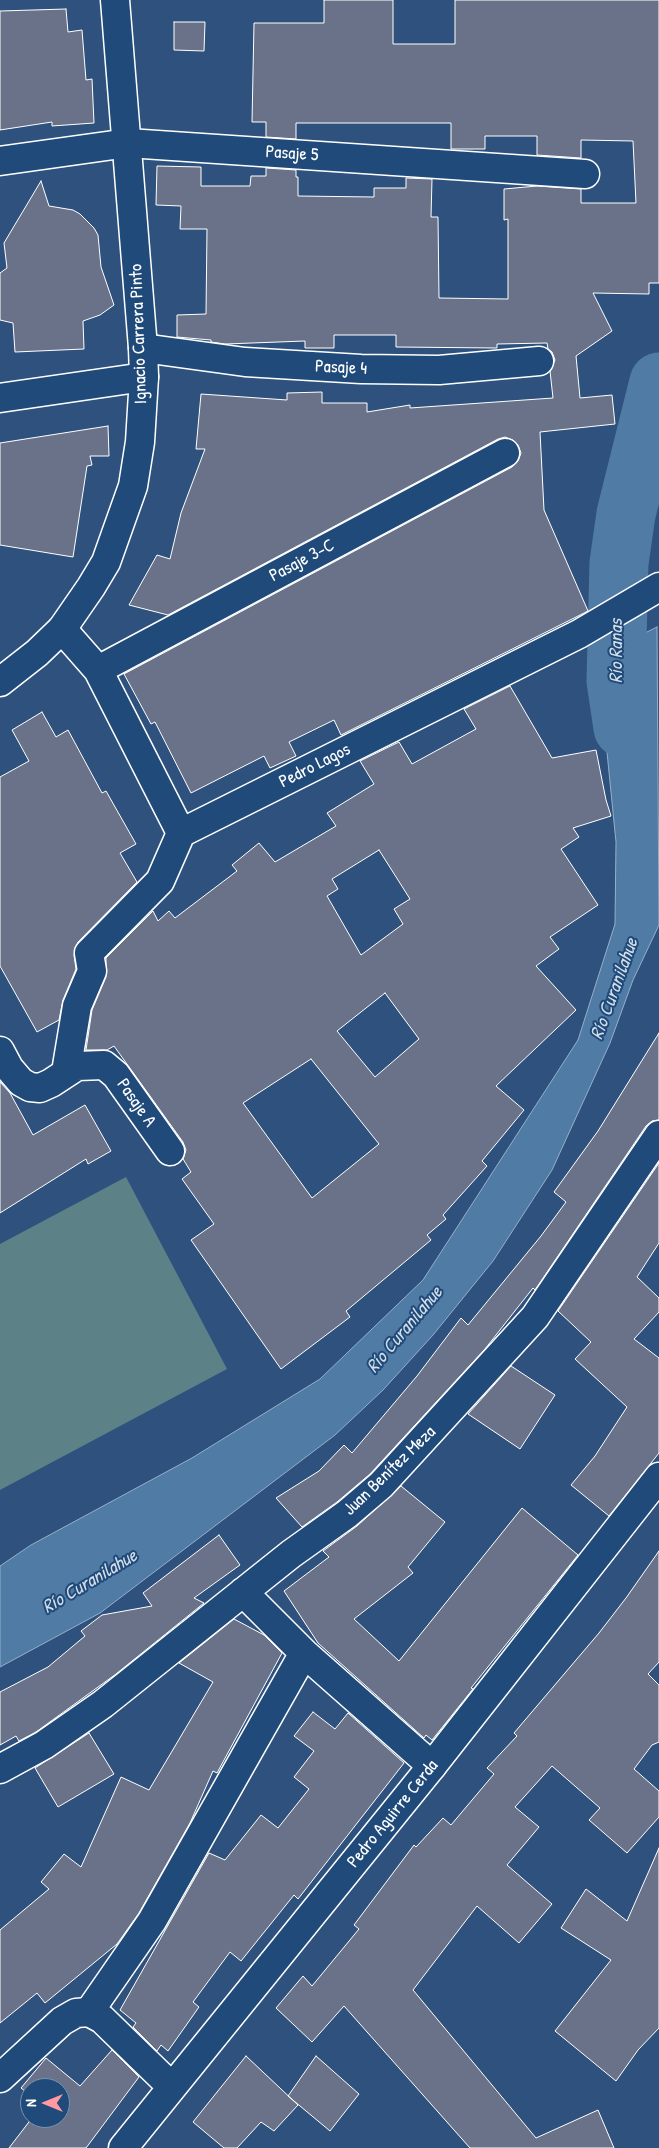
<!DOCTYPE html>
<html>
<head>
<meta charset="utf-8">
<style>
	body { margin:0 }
	#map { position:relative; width:659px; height:2148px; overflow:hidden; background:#2e527d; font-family:"Patrick Hand",sans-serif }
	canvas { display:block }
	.north { position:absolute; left:20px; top:2078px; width:50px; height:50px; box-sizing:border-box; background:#1f4a7a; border:1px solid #7992af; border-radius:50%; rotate:270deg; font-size:14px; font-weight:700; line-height:20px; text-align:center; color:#fff }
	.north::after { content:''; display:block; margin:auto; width:18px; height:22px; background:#ff9aa2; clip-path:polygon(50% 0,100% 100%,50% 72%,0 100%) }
</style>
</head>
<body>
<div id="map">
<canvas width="659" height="2148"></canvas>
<div class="north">N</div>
</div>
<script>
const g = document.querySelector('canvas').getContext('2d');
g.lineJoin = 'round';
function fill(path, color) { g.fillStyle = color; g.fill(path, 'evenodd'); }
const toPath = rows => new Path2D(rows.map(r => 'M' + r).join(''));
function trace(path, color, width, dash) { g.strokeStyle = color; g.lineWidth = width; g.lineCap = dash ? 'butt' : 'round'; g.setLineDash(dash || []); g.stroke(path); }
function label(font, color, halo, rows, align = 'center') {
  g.font = font + ' "Patrick Hand",sans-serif'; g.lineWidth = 4; g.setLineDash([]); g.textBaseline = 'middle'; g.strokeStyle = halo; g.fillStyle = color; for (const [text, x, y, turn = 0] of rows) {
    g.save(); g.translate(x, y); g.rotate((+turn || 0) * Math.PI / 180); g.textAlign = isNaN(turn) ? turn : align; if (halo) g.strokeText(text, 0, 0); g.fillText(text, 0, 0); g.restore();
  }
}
const green = toPath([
	[126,1177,227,1369,0,1490,0,1244]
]);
const water = toPath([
	[657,627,659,925,633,980,610,1043,552,1170,493,1261,433,1335,383,1390,335,1435,100,1613,0,1667,0,1566,31,1545,192,1458,320,1379,423,1280,578,1040,615,924,616,842,604,722,603,654,657,627]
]);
const river = toPath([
	[623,728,616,681,619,563,626,514,659,382]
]);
const building = toPath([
	[324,0,393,0,393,44,455,44,455,0,659,0,659,283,649,283,649,294,593,293,612,331,576,356,580,398,612,395,615,424,540,432,544,510,588,611,341,735,334,720,289,742,296,756,270,768,264,756,191,793,155,722,151,724,124,674,512,467,518,461,521,453,518,445,513,440,505,437,498,439,168,615,129,605,157,555,170,559,181,513,205,449,196,449,201,394,287,400,287,393,322,392,322,403,367,403,367,412,410,405,410,408,553,398,550,371,555,360,552,352,548,349,547,343,497,344,497,348,396,347,396,335,334,335,334,348,305,348,305,341,225,344,211,342,211,340,177,337,177,315,206,314,207,229,180,229,181,206,156,205,157,166,201,167,201,186,250,186,251,176,266,176,266,168,296,170,296,177,298,177,298,196,374,197,374,188,406,188,406,178,432,179,431,217,438,217,439,298,508,299,508,219,504,220,504,189,537,186,581,189,581,203,636,203,633,141,581,140,581,158,537,155,537,136,485,136,485,149,451,149,451,123,296,123,296,139,266,137,266,122,252,122,254,23,324,23,324,0],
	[66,9,68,32,82,30,86,80,92,79,94,123,52,126,52,122,0,130,0,11,66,9],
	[174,22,205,22,204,51,174,50,174,22],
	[41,181,49,206,73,210,80,214,94,228,98,235,101,267,114,305,100,315,83,321,84,349,15,352,13,323,0,320,0,273,7,268,4,243,41,181],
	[108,426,109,456,90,456,92,465,87,466,73,557,0,545,0,443,108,426],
	[510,686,552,758,596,750,606,800,611,816,573,828,579,837,561,849,598,905,550,937,559,949,536,966,576,1010,496,1086,524,1110,482,1161,487,1166,443,1215,446,1219,427,1235,431,1240,346,1311,350,1317,281,1369,191,1240,214,1224,182,1179,191,1172,183,1159,186,1150,183,1142,114,1046,107,1050,86,1050,92,1010,106,977,106,958,153,911,158,921,169,911,175,918,237,871,232,865,259,843,275,862,336,826,327,813,374,784,360,761,399,742,412,764,476,729,464,709,510,686],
	[379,850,410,899,394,909,403,924,361,955,327,896,338,889,332,879,379,850],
	[385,993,419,1039,375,1077,337,1031,385,993],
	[311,1059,379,1144,312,1198,243,1103,311,1059],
	[42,712,56,737,68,730,102,793,106,791,136,844,120,853,137,882,78,942,74,955,76,969,63,1000,59,1020,37,1032,0,966,0,777,29,761,12,730,42,712],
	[659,1033,659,1120,652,1121,646,1126,535,1290,533,1288,485,1349,370,1474,337,1502,302,1527,276,1498,319,1471,344,1445,352,1453,417,1376,461,1318,468,1325,541,1236,566,1202,554,1192,598,1131,659,1033],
	[0,1082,10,1093,33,1135,85,1105,111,1151,88,1164,86,1159,0,1213,0,1082],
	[659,1163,659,1243,637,1277,659,1298,659,1312,634,1339,659,1358,659,1453,609,1516,571,1485,595,1456,627,1407,575,1359,591,1342,558,1311,659,1163],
	[511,1366,555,1395,520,1449,468,1414,511,1366],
	[401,1486,445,1522,408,1567,413,1573,354,1619,399,1661,522,1508,578,1555,471,1688,473,1689,432,1740,426,1735,424,1738,318,1643,284,1591,329,1557,323,1551,357,1526,401,1486],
	[219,1535,240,1565,194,1598,204,1603,116,1674,36,1732,19,1741,16,1736,0,1745,0,1692,48,1667,85,1636,81,1631,102,1615,152,1606,143,1593,219,1535],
	[659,1551,659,1662,648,1674,659,1685,659,1742,652,1745,634,1769,659,1791,659,1817,627,1853,589,1820,600,1808,552,1766,515,1807,539,1827,507,1865,552,1904,519,1943,477,1906,413,1990,536,2138,598,2110,614,2148,470,2148,344,2006,312,2042,276,2008,303,1976,312,1986,359,1929,354,1925,414,1845,416,1847,443,1818,451,1825,494,1774,487,1768,517,1736,514,1733,599,1633,626,1598,659,1551],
	[234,1619,264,1635,282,1653,217,1773,213,1771,190,1823,139,1913,117,1944,45,2003,37,1993,0,2023,0,1930,49,1889,41,1882,64,1854,81,1867,121,1777,149,1790,213,1682,179,1663,234,1619],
	[313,1712,335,1729,348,1713,404,1763,298,1899,294,1895,241,1961,230,1952,193,2002,199,2007,168,2051,161,2045,157,2051,133,2027,136,2023,120,2010,209,1853,225,1860,261,1815,278,1828,309,1789,294,1777,314,1751,294,1736,313,1712],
	[89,1733,114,1774,58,1807,35,1768,89,1733],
	[659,1848,659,2028,638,2050,616,2081,555,2031,611,1960,561,1928,586,1889,627,1921,659,1848],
	[112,2050,139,2077,86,2148,9,2148,32,2118,60,2118,60,2088,30,2088,30,2095,21,2088,46,2058,80,2086,112,2050],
	[246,2056,298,2105,274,2131,261,2122,237,2148,224,2148,193,2122,246,2056],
	[316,2056,359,2094,330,2131,288,2096,316,2056]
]);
const street = toPath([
	[0,161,128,143,585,174],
	[143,348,245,362,361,369,439,370,539,361],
	[0,398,144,377],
	[62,629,98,670,181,833],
	[98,670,505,453],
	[181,833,579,634,659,587],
	[0,1051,9,1068,21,1082,30,1087,40,1088,51,1083,77,1066,104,1065,116,1075,170,1151],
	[66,1072,77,1006,92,971,89,953,160,881,181,833],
	[243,1592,304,1653,432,1766],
	[0,1769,44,1745,103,1704,291,1554,347,1514,381,1485,535,1317,659,1135],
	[89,2012,152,1921,304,1653]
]);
const secondary = toPath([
	[0,682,37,653,62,629,91,587,106,562,133,486,140,442,144,377,143,348,115,0],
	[0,2078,62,2021,76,2013,89,2012,102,2019,172,2087],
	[123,2148,432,1766,659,1477]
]);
const streetNames = [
	["Pasaje 5",292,154,4],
	["Ignacio Carrera Pinto",139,334,-92],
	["Pasaje 4",341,368,3],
	["Pasaje 3-C",302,561,-28],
	["Pedro Lagos",315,766,-27],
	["Pasaje A",136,1103,55],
	["Juan Benítez Meza",390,1471,-44],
	["Pedro Aguirre Cerda",393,1814,-51]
];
const waterNames = [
	["Río Ranas",617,651,-90],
	["Río Curanilahue",615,989,-70],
	["Río Curanilahue",405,1330,-50],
	["Río Curanilahue",90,1582,-31]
];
fill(green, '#5c8288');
fill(water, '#507ba5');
trace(water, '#96b0c9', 1);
trace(river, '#507ba5', 59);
fill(building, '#697289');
trace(building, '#fff', 1);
trace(street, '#fff', 31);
trace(secondary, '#fff', 31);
trace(street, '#1f4a7a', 28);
trace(secondary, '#1f4a7a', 28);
label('18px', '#fff', '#1f4a7a', streetNames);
label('italic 19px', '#d3dee8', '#1f4a7a', waterNames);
</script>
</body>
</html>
